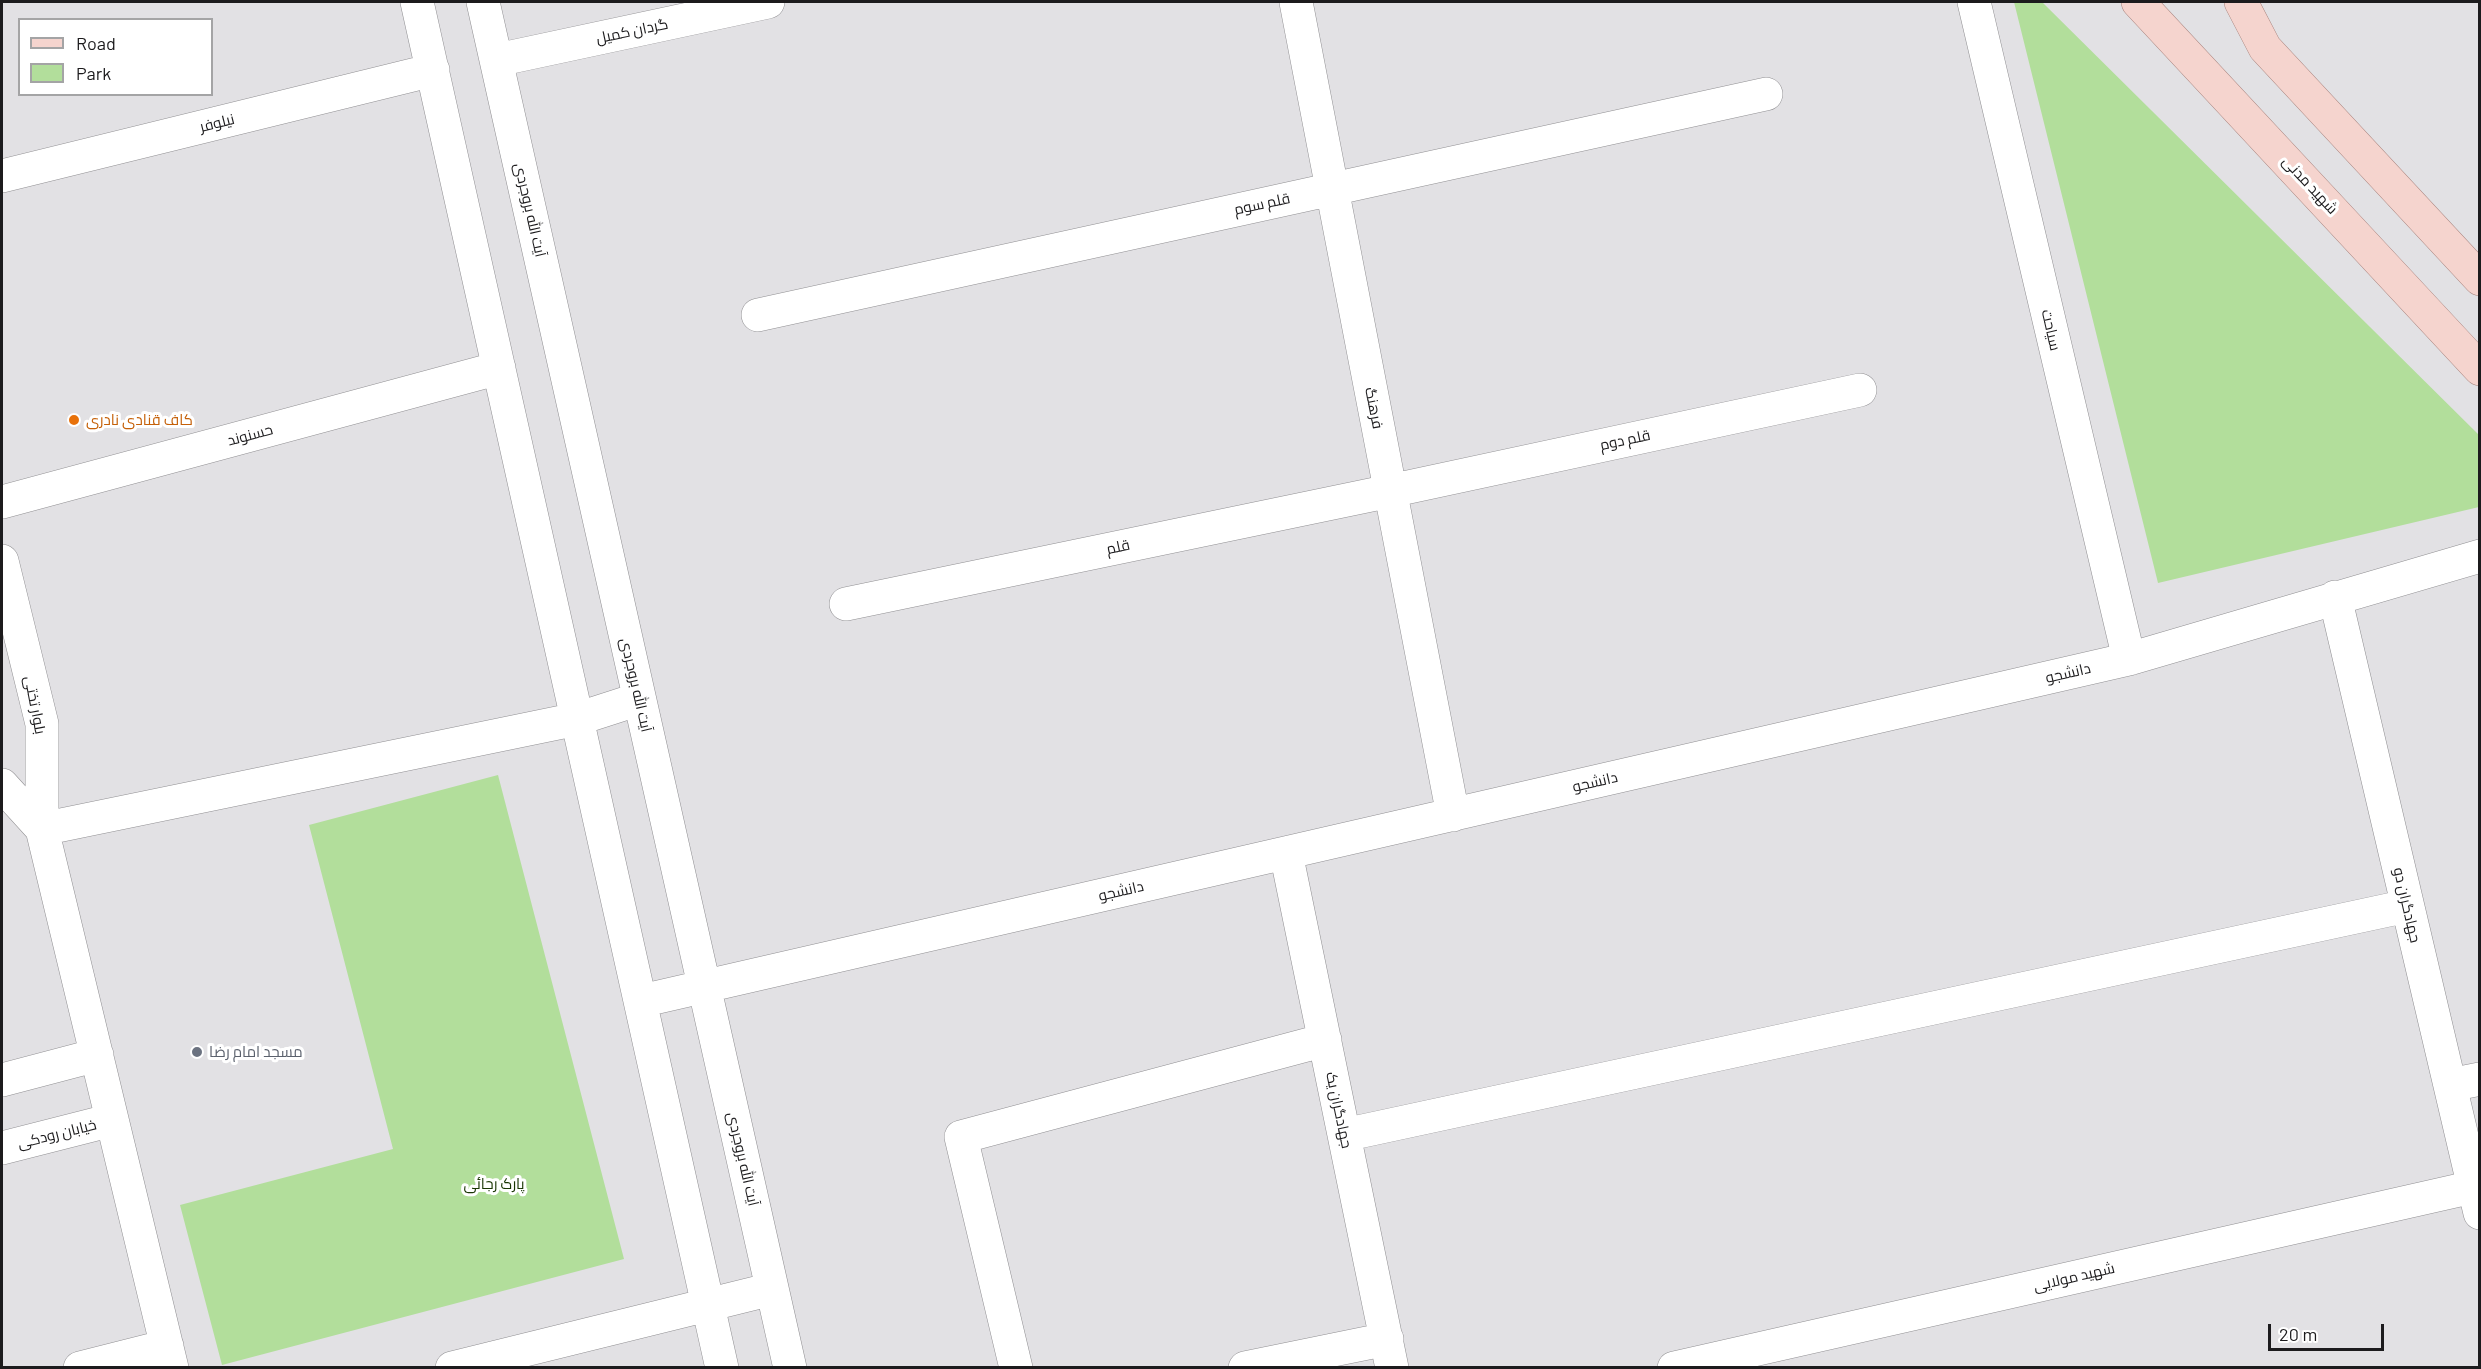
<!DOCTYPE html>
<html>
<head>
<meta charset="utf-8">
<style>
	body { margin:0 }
	#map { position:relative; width:2481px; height:1369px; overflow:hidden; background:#e2e1e4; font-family:Barlow,sans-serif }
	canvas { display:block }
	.frame { position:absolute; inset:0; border:3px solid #1c1b1d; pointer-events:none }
	.legend { position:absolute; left:18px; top:18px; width:195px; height:78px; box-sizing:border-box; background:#fff; border:2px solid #a4a4a5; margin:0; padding:8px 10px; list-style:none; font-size:18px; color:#1c1b1d }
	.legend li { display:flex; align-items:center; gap:12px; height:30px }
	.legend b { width:30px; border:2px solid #a4a4a5 }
	.scale { position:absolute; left:2268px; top:1324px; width:116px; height:27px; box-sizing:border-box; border:3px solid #1c1b1d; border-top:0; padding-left:8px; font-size:18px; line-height:21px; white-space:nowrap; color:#1c1b1d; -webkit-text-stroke:4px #fff; paint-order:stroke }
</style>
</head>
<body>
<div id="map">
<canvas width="2481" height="1369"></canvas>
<div class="frame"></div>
<ul class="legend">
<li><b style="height:8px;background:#f5d4ce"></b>Road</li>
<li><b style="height:16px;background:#b2de9b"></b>Park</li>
</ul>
<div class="scale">20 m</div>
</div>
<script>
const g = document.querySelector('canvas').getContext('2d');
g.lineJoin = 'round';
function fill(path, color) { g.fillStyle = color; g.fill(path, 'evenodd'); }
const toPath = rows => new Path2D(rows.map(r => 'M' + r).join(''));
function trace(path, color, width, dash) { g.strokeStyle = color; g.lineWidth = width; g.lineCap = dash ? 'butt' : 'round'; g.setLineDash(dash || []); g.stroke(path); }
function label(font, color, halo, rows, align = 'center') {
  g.font = font + ' Barlow,Cairo,sans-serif'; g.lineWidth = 6; g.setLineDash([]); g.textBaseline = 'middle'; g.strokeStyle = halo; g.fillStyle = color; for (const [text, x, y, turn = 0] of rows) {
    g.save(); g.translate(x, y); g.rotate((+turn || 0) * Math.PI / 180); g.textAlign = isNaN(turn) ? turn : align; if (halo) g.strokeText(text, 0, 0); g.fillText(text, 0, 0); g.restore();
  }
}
const green = toPath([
	[2014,2,2042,2,2479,435,2479,507,2158,583],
	[498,775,624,1259,222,1365,180,1205,393,1149,309,825]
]);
const minor = toPath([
	[417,2,722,1368],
	[483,2,790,1368],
	[1296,2,1453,815],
	[1974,2,2129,659],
	[497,60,768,2],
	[2,176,433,70],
	[758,315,1766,94],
	[2,502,499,368],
	[2,561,42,724,42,829,172,1368],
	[2335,597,2480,1213],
	[846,604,1390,491,1860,390],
	[2,785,42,829],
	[42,829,577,719,639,699],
	[1286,853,1392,1368],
	[641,1001,2129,659,2480,556],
	[2,1080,97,1055],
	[2450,1085,2480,1079],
	[1344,1135,2407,906],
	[2,1148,112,1120],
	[80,1368,167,1346],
	[452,1368,772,1289],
	[1016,1368,961,1137,1325,1040],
	[1245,1368,1387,1339],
	[1674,1368,2473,1187]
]);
const major = toPath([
	[2138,2,2480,369],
	[2241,2,2265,48,2480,279]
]);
const markers = [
	[74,420,6,"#e8710a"],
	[197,1052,6,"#6b7280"]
];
const streetNames = [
	["گردان کمیل",632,31,-12],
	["نیلوفر",217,123,-14],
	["شهید مدنی",2310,185,47],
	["قلم سوم",1262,204,-12],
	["آیت الله بروجردی",530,210,77],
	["سیاحت",2051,330,77],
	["فرهنگ",1374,408,79],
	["حسنوند",250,435,-15],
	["قلم دوم",1625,440,-12],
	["قلم",1118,547,-12],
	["دانشجو",2068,673,-13],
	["آیت الله بروجردی",636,685,77],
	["بلوار تختی",35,705,79],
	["دانشجو",1595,782,-13],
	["دانشجو",1121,891,-13],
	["جهادگران دو",2407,905,77],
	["جهادگران یک",1339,1110,78],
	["خیابان رودکی",57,1134,-14],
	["آیت الله بروجردی",743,1159,77],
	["شهید مولایی",2074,1277,-13]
];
const foodNames = [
	["کاف قنادی نادری",86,420]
];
const worshipNames = [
	["مسجد امام رضا",209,1052]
];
const parkNames = [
	["پارک رجائی",494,1184]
];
fill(green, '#b2de9b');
trace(minor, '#919093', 34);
trace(major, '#a5817b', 34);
trace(minor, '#fff', 33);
trace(major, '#f5d4ce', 33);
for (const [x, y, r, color] of markers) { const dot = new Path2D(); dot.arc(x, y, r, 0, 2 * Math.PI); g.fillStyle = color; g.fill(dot); trace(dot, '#fff', 2); }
label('15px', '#1c1b1d', '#fff', streetNames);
label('15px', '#c56008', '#fff', foodNames, 'left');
label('15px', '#5b616d', '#fff', worshipNames, 'left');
label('15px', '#193603', '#fff', parkNames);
</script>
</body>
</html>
